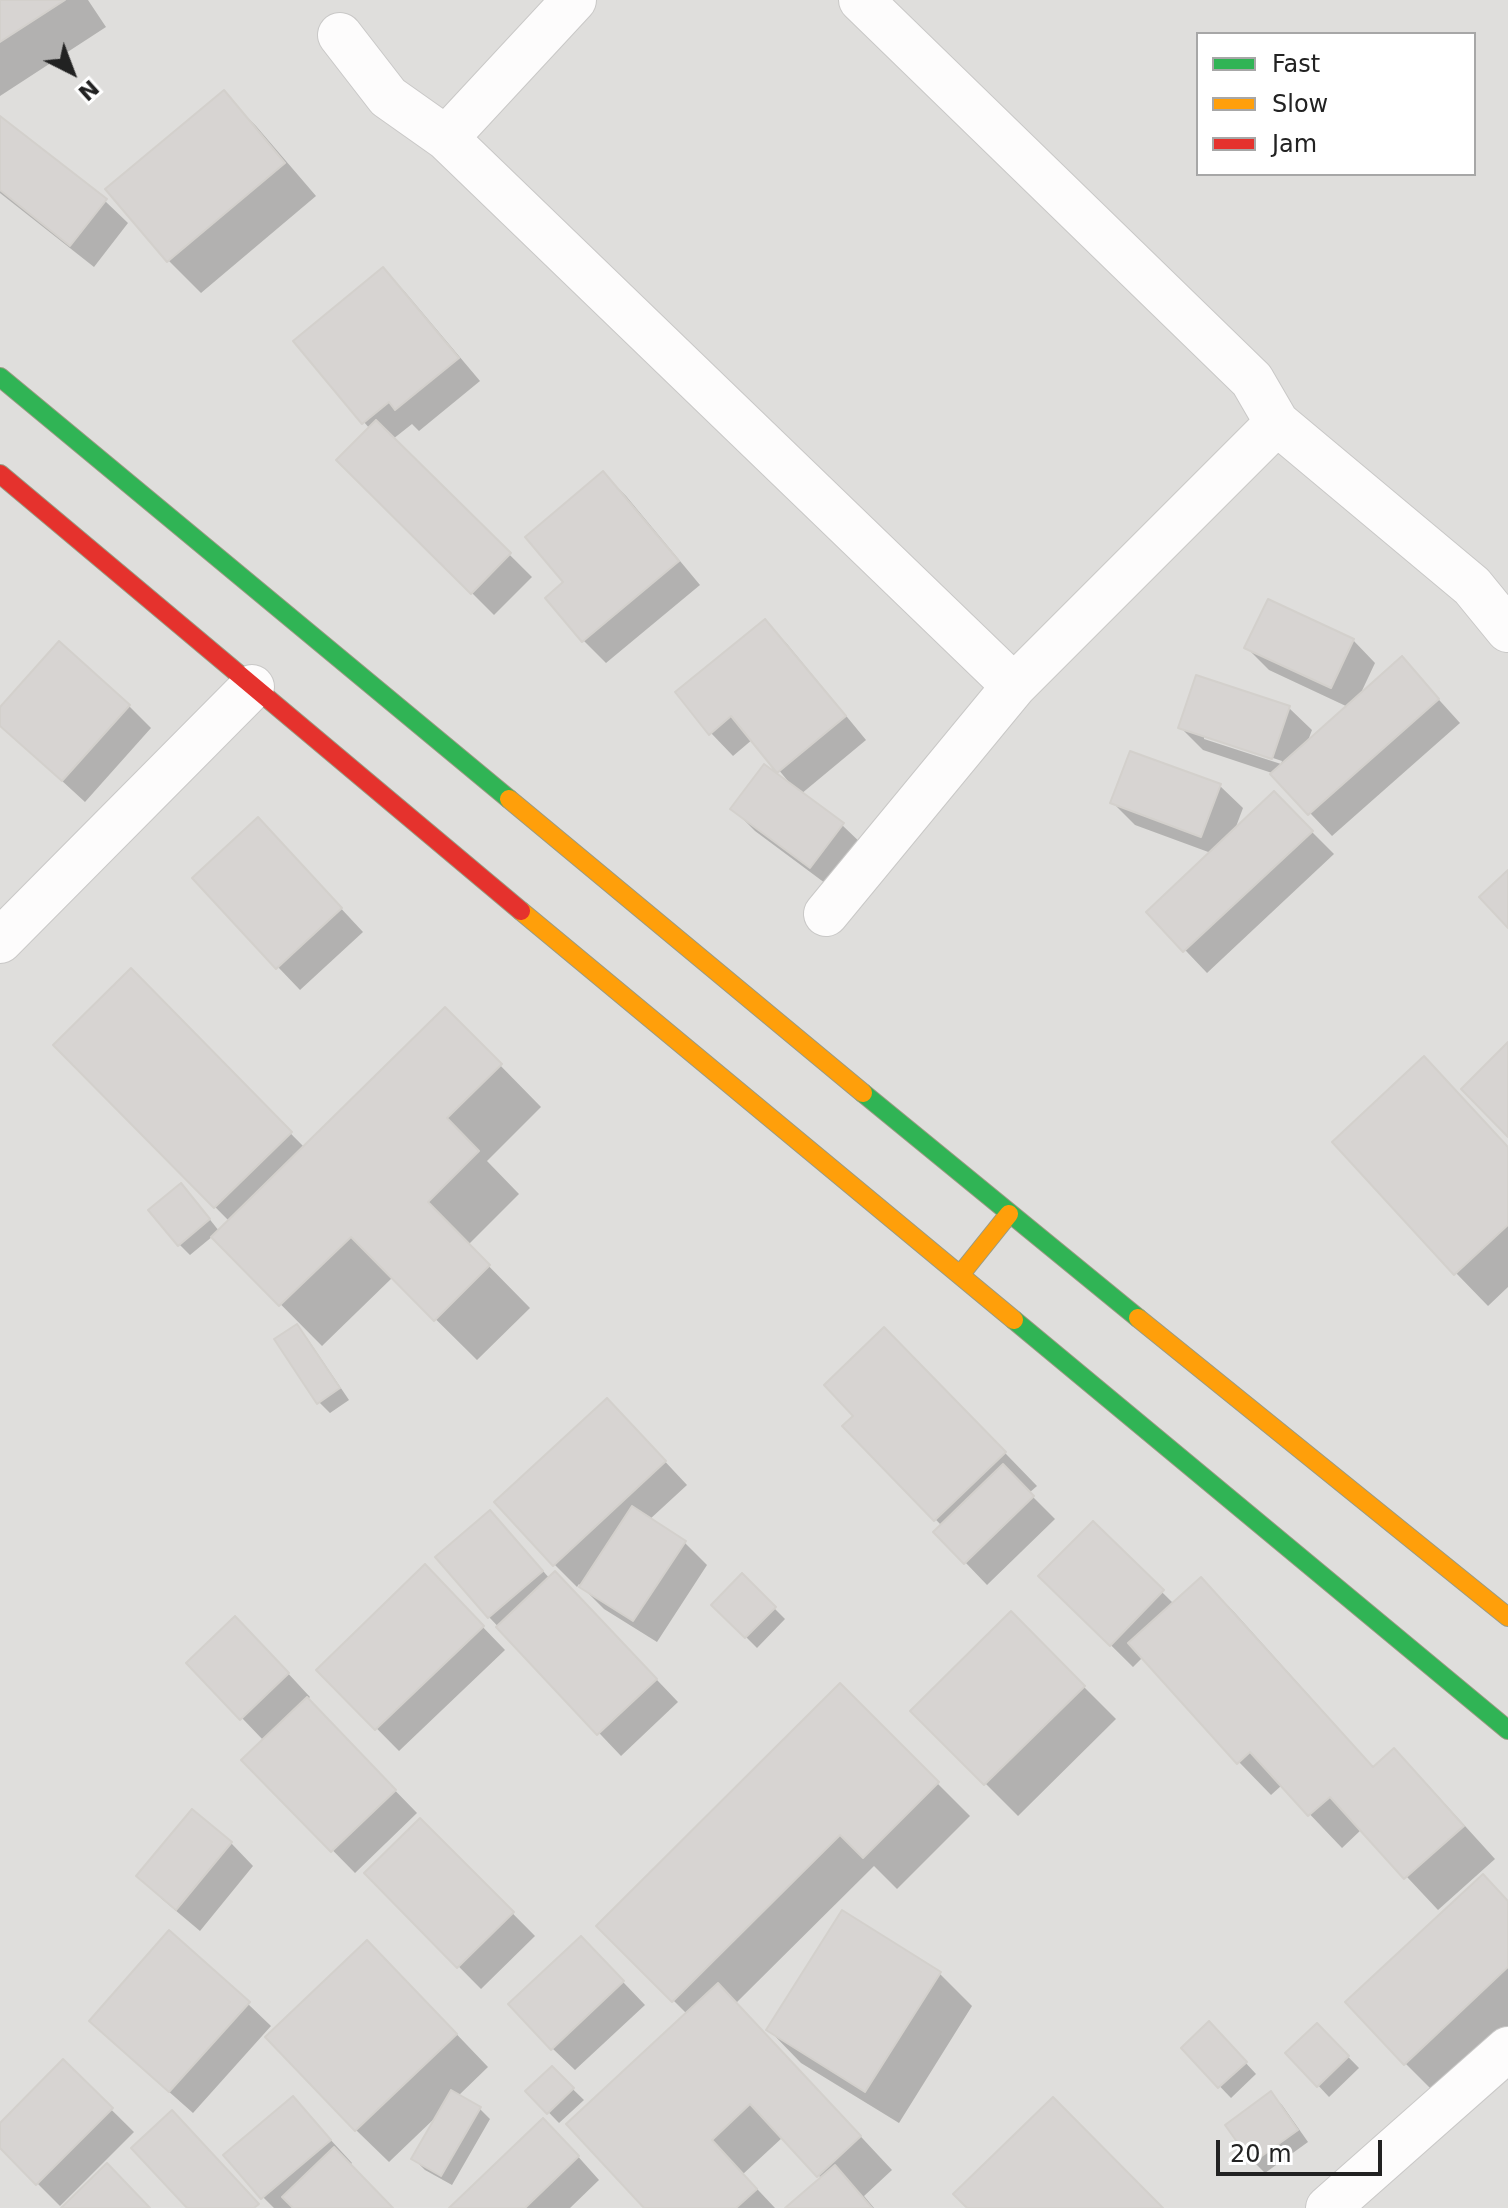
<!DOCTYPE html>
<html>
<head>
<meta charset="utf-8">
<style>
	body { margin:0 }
	#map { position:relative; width:1508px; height:2208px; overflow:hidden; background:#f0eeeb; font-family:"DejaVu Sans",sans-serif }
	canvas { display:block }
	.legend { position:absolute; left:1196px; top:32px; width:280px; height:144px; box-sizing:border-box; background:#fff; border:2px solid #a7a7a7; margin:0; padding:10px 14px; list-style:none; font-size:24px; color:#222 }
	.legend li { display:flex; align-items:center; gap:16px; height:40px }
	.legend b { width:40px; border:2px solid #a7a7a7 }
	.north { position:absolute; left:32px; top:32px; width:80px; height:80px; -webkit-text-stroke:6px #fff; paint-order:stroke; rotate:138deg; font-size:22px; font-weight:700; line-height:32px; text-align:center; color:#222 }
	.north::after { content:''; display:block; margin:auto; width:28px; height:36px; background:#222; clip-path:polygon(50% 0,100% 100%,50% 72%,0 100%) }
	.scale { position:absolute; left:1216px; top:2140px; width:166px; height:36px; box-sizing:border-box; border:4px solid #222; border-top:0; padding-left:10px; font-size:24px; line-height:28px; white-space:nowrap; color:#222; -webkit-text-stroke:6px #fff; paint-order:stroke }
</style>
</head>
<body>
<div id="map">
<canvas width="1508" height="2208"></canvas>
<ul class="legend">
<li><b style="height:10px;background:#30b455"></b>Fast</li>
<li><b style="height:10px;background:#ff9f0a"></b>Slow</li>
<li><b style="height:10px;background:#e5322d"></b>Jam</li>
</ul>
<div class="north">N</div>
<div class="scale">20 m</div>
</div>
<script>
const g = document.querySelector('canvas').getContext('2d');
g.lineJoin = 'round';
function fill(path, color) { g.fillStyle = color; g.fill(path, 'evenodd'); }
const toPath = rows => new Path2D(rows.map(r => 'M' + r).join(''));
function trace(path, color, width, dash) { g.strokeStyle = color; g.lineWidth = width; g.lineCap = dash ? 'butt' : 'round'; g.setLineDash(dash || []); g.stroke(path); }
const residential = toPath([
	[0,0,1508,0,1508,2208,0,2208],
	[1198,34,1474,34,1474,174,1198,174]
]);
const shadow = toPath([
	[0,0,88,0,106,27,0,96],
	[223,93,256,126,316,196,201,293,168,260],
	[0,118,105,201,128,223,94,267,0,193],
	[382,270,405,292,480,381,419,431,412,424,393,439,532,577,494,615,339,460,370,429,364,422],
	[603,473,626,496,700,585,606,663,584,641,548,598,566,583],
	[764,622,787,644,866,740,801,794,842,825,865,847,833,889,755,831,733,809,788,781,753,739,733,756,711,733],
	[1353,640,1375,663,1359,697,1402,659,1460,723,1332,836,1272,773,1203,750,1180,727,1289,708,1312,730,1307,743,1348,707,1269,670,1247,648],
	[1204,735,1282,761,1281,764,1204,739],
	[129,706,151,728,85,802,0,724,0,710],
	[1220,786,1243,808,1234,832,1274,794,1334,854,1207,973,1149,912,1211,853,1135,825,1112,802],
	[280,843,363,932,300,990,278,967],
	[130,971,304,1147,445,1009,541,1107,487,1161,519,1194,468,1245,530,1308,477,1360,393,1277,322,1346,213,1236,190,1255,179,1244,192,1197,219,1231,229,1221,55,1045],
	[1508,1147,1508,1287,1488,1306,1456,1273],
	[297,1327,307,1338,349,1400,330,1413,319,1402],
	[917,1362,1037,1486,1029,1493,1055,1519,987,1585,965,1562,942,1526,845,1426],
	[629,1423,687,1485,649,1520,685,1543,707,1565,657,1642,604,1609,579,1584,577,1587,554,1564],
	[490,1512,512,1535,550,1579,577,1596,678,1702,621,1756,489,1617],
	[1093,1524,1174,1604,1201,1579,1234,1612,1374,1768,1394,1750,1426,1783,1495,1859,1438,1910,1362,1829,1342,1848,1282,1785,1271,1795,1239,1762,1143,1657,1133,1667,1041,1576],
	[742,1576,785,1619,757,1648,714,1605],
	[447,1590,505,1650,399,1751,319,1670],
	[1011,1614,1116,1719,1018,1816,913,1711],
	[258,1641,310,1697,307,1700,417,1813,355,1873,244,1760,264,1741,242,1718],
	[840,1686,970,1816,897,1889,874,1866,736,2003,892,2170,864,2196,874,2208,788,2208,822,2179,783,2137,743,2174,775,2208,647,2208,687,2014,599,1926],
	[193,1811,231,1843,253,1866,200,1931,162,1899,139,1876],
	[420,1820,535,1936,481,1989,367,1874],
	[1508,1902,1508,2030,1438,2096,1405,2063],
	[603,1961,645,2005,575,2070,552,2048],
	[940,1974,972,2006,899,2123,801,2063,769,2030],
	[400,1975,488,2067,458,2096,479,2108,490,2119,452,2185,425,2170,414,2159,437,2116,389,2162,356,2130],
	[248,2004,271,2026,193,2113,114,2043],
	[1317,2025,1359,2068,1329,2097,1288,2053],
	[1220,2035,1256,2074,1231,2098,1183,2048],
	[63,2062,134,2132,60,2206,0,2146,0,2126],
	[552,2069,584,2100,559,2123,528,2091],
	[1271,2094,1282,2105,1308,2142,1265,2173,1254,2162],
	[293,2099,352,2163,350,2165,391,2208,274,2208,263,2197],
	[566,2143,599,2180,570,2208,452,2208]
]);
const building = toPath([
	[0,0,65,0,0,42,0,0],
	[224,90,285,163,167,262,105,189,224,90],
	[0,116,107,199,70,246,0,190,0,116],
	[383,267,459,358,395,410,389,402,362,424,293,341,383,267],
	[376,420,511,553,471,594,336,460,376,420],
	[603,471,679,561,582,642,545,598,563,582,525,537,603,471],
	[1268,599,1354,639,1331,688,1244,648,1268,599],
	[765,619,846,716,777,773,731,716,709,735,675,692,765,619],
	[59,641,130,705,62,781,0,726,0,707,59,641],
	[1402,656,1439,699,1308,815,1270,774,1402,656],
	[1196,675,1290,706,1272,759,1178,728,1196,675],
	[1130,751,1221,784,1201,837,1110,803,1130,751],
	[764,764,844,823,810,868,730,809,764,764],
	[1274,791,1313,831,1183,952,1146,912,1274,791],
	[258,817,342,908,276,969,192,878,258,817],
	[1508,870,1508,928,1479,897,1508,870],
	[131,968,292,1132,214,1208,53,1045,131,968],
	[445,1007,502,1064,447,1118,479,1151,428,1202,490,1265,434,1321,351,1237,279,1306,211,1237,445,1007],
	[1508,1042,1508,1137,1461,1089,1508,1042],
	[1424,1056,1508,1147,1508,1225,1454,1275,1332,1142,1424,1056],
	[181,1183,210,1219,178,1246,148,1210,181,1183],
	[297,1324,340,1388,317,1404,274,1339,297,1324],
	[884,1327,1006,1452,934,1521,842,1426,853,1416,824,1385,884,1327],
	[607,1398,666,1461,553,1566,494,1502,607,1398],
	[1003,1464,1034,1496,964,1564,933,1532,1003,1464],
	[632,1506,686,1541,633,1621,579,1587,632,1506],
	[490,1510,543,1571,488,1618,435,1557,490,1510],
	[1093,1521,1164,1590,1110,1646,1038,1576,1093,1521],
	[425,1564,484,1626,375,1730,316,1670,425,1564],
	[555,1571,657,1679,597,1735,496,1627,555,1571],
	[742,1573,776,1607,745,1638,711,1605,742,1573],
	[1201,1577,1373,1767,1394,1748,1464,1826,1404,1879,1330,1797,1308,1816,1250,1752,1237,1764,1128,1643,1201,1577],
	[1011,1611,1085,1686,984,1785,910,1711,1011,1611],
	[235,1616,289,1673,240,1720,186,1663,235,1616],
	[840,1683,939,1782,863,1858,840,1835,672,2002,596,1926,840,1683],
	[307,1697,396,1790,331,1852,241,1760,307,1697],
	[192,1809,232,1842,176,1910,136,1876,192,1809],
	[420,1818,514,1912,457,1968,364,1873,420,1818],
	[1483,1874,1508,1901,1508,1967,1404,2065,1345,2002,1483,1874],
	[842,1910,941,1972,865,2092,766,2030,842,1910],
	[169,1930,250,2002,169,2092,89,2021,169,1930],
	[581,1936,624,1981,551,2050,508,2004,581,1936],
	[367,1940,457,2034,355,2131,265,2037,367,1940],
	[718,1983,861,2136,817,2177,750,2104,712,2140,757,2189,736,2208,644,2208,566,2124,718,1983],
	[1209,2021,1247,2062,1218,2088,1181,2048,1209,2021],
	[1317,2023,1349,2056,1317,2087,1285,2053,1317,2023],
	[63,2059,113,2108,36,2185,0,2148,0,2123,63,2059],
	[552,2066,574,2088,547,2114,525,2091,552,2066],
	[451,2090,481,2107,441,2176,411,2159,451,2090],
	[1271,2091,1298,2130,1252,2163,1225,2125,1271,2091],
	[293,2096,331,2140,261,2199,223,2155,293,2096],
	[1053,2097,1163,2208,967,2208,953,2194,1053,2097],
	[172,2110,259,2204,254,2208,187,2208,131,2148,172,2110],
	[543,2118,579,2156,525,2208,449,2208,543,2118],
	[334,2147,393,2208,293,2208,282,2197,334,2147],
	[107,2163,150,2208,61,2208,107,2163],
	[835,2165,872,2208,785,2208,835,2165]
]);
const street = toPath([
	[861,0,1252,380,1277,423,1472,586,1508,630],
	[340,35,388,97,446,138,1014,686,1277,423],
	[446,138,574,0],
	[826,914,1014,686],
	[0,941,252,687],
	[1328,2208,1508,2049]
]);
const fast = toPath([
	[0,377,509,799],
	[863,1093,1138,1318],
	[1014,1320,1508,1730]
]);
const slow = toPath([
	[509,799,863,1093],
	[521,911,1014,1320],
	[960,1275,1009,1214],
	[1138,1318,1508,1617]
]);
const jam = toPath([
	[0,474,521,911]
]);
fill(residential, '#dfdedc');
fill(shadow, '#0003');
fill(building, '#d7d4d2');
trace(building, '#d3d0cc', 2);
trace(street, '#c9c8c7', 46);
trace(fast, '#999a82', 20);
trace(slow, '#999a82', 20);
trace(jam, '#999a82', 20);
trace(street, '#fdfcfc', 44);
trace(fast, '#30b455', 18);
trace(slow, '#ff9f0a', 18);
trace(jam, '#e5322d', 18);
</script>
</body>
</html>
